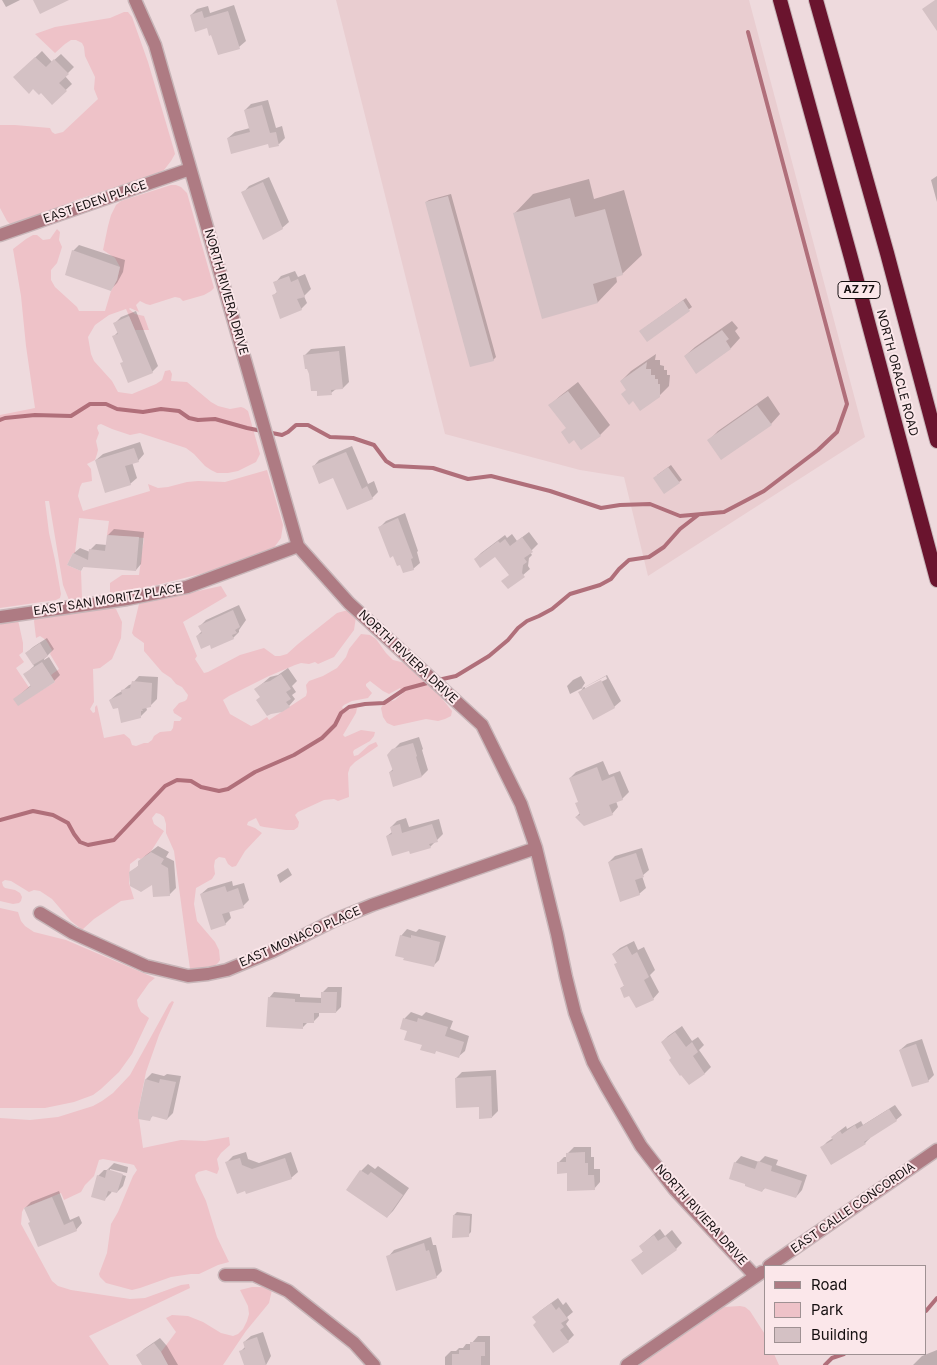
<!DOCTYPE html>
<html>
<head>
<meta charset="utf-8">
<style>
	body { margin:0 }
	#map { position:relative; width:937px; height:1365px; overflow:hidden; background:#eedadd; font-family:Inter,sans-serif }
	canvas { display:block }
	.legend { position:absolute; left:764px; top:1265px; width:162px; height:90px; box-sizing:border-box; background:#fbe7ea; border:1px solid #9f9193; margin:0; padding:6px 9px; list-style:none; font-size:15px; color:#150f10 }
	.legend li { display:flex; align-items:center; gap:10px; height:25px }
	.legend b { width:25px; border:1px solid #9f9193 }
</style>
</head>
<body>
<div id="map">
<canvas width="937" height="1365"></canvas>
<ul class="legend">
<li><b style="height:6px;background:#ae7b83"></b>Road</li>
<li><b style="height:14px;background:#eec2c8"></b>Park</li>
<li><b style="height:14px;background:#d4c1c4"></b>Building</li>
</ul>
</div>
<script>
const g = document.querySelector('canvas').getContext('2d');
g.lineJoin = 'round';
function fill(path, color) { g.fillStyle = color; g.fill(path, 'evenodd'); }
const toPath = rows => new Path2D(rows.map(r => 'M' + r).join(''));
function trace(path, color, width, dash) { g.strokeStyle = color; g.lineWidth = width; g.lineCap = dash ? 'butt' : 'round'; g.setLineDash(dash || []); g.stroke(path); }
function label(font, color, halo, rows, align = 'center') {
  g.font = font + ' Inter,sans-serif'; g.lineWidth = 4; g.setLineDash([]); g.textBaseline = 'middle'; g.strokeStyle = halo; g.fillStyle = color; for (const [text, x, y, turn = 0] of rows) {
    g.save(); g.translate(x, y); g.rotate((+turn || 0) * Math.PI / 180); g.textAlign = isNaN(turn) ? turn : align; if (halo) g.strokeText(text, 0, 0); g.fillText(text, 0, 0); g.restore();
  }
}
const built = toPath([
	[336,0,749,0,865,437,648,576,624,477,580,470,445,434]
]);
const green = toPath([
	[124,12,128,12,132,17,148,62,174,150,175,154,171,161,164,170,153,175,76,200,18,224,10,224,7,221,0,208,0,125,15,125,50,128,52,132,55,134,63,132,98,99,94,89,95,77,85,56,84,47,82,43,76,40,71,40,65,44,55,53,35,34,55,27,110,18],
	[171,185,176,185,181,187,187,193,214,288,211,291,204,295,183,301,180,298,175,297,150,305,146,304,140,301,136,305,139,312,130,308,129,309,135,314,144,316,149,330,135,330,126,309,109,315,95,325,88,337,91,354,94,361,112,381,118,392,132,394,156,384,162,380,165,371,170,370,172,374,171,381,187,382,211,402,218,406,230,409,241,407,244,408,248,411,260,454,256,462,238,471,228,473,217,473,211,470,205,466,194,454,186,448,140,433,130,435,112,429,101,424,98,425,97,428,99,433,96,441,98,450,97,454,95,460,87,464,91,469,92,481,82,483,80,487,78,496,83,511,150,491,148,484,158,488,168,487,187,482,198,481,225,482,267,470,283,525,281,538,273,549,262,555,216,570,149,587,112,594,110,592,110,583,122,575,139,575,144,538,107,535,109,521,79,518,75,553,73,553,67,565,81,571,82,599,69,600,63,585,49,501,45,501,49,533,55,560,61,594,60,598,56,600,0,608,0,415,35,408,26,346,21,296,13,249,26,239,33,235,37,235,43,240,50,239,57,229,60,232,59,240,62,247,57,263,51,270,51,280,55,287,77,307,79,311,105,311,111,291,117,280,120,267,115,258,103,250,108,226,111,215,116,205,121,201],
	[221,586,227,596,183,622,197,656,195,659,204,673,208,672,240,655,264,648,275,656,280,656,287,654,298,644,337,613,348,610,356,617,354,630,334,657,318,664,315,662,309,664,301,663,295,665,269,676,229,696,223,700,230,714,251,726,258,723,267,717,269,720,306,696,307,692,306,685,309,681,323,676,337,668,346,657,349,649,361,634,370,635,376,639,386,653,393,660,405,663,432,686,452,711,451,716,445,719,438,721,426,719,394,726,387,723,383,717,381,708,384,703,395,700,403,693,400,688,389,694,383,691,370,681,366,684,366,686,372,693,368,698,352,701,344,705,342,707,345,712,354,707,357,708,356,713,343,735,345,737,361,730,375,732,374,736,370,741,354,750,353,752,354,756,358,755,369,745,376,742,378,746,355,762,350,767,348,773,349,797,338,801,334,799,324,800,298,812,295,815,299,822,298,827,294,830,286,830,264,827,260,826,256,818,248,822,247,825,255,828,262,833,245,851,236,866,232,867,228,864,225,858,219,857,215,860,214,866,215,874,212,879,196,888,194,904,197,921,215,942,219,950,220,960,218,963,214,966,190,969,174,851,166,833,166,824,164,817,160,814,156,813,152,818,154,824,164,831,150,853,141,859,138,858,130,864,129,883,134,899,121,901,94,919,83,929,81,929,71,921,52,899,40,891,34,890,29,892,11,881,5,880,2,882,3,886,5,888,15,890,20,893,22,897,21,901,19,903,13,904,0,901,0,622,18,620,23,643,23,652,19,655,24,662,16,668,34,695,55,682,51,675,59,669,50,654,52,650,46,640,40,636,36,638,34,621,35,618,103,608,113,608,116,609,122,622,121,638,112,659,100,668,93,669,94,702,90,709,93,713,95,712,95,707,97,705,104,738,124,734,130,739,132,745,136,746,144,743,148,743,152,740,154,736,160,732,171,731,173,728,174,721,180,721,182,718,174,713,173,710,179,703,185,701,187,699,188,695,182,687,176,684,171,678,162,672,144,651,144,643,134,636,132,633,139,604],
	[0,908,18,912,21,921,25,926,34,932,66,940,155,978,149,983,137,1000,138,1006,141,1012,149,1018,132,1054,119,1072,101,1089,93,1095,74,1102,45,1108,0,1108],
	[172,1001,174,1002,159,1035,146,1072,138,1112,139,1113,139,1119,143,1148,181,1140,205,1141,229,1137,230,1145,221,1153,217,1159,219,1169,217,1174,206,1170,198,1172,195,1175,196,1180,206,1201,217,1237,229,1262,218,1265,199,1274,191,1274,171,1277,140,1288,132,1290,106,1283,100,1277,99,1274,107,1253,111,1224,118,1212,133,1176,137,1170,134,1165,130,1164,103,1159,99,1160,94,1176,85,1185,81,1192,64,1200,61,1193,24,1208,22,1212,21,1224,52,1281,58,1286,71,1290,130,1299,145,1298,181,1285,189,1284,190,1288,89,1336,109,1365,0,1365,0,1118,30,1120,58,1117,93,1106,102,1101,113,1093,130,1075,169,1004],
	[252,1287,262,1287,272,1290,269,1303,246,1331,223,1365,168,1365,161,1352,176,1332,166,1318,172,1315,188,1316,203,1322,221,1333,233,1336,238,1334,243,1329,247,1321,249,1314,248,1306,240,1290],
	[740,1306,745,1307,750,1311,766,1336,766,1354,774,1354,779,1365,640,1365,724,1307]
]);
const shadow = toPath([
	[2,0,20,0,6,7],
	[234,5,246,41,239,47,212,33,207,27,191,15,197,9,208,6,210,13],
	[42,51,52,62,61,54,74,67,65,76,72,84,52,103,41,91,15,77],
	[268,100,276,128,282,126,285,138,279,144,228,138,235,132,250,128,245,110,251,104],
	[937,176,937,202,931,180],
	[269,177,289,222,282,228,243,193,249,186],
	[589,179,594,199,624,190,642,255,622,274,616,276,617,282,598,302,543,317,514,214,533,194],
	[451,194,496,357,493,360,426,202,429,200],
	[79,245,125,260,123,272,117,283,111,289,73,251],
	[295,271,298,277,305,274,311,289,304,296,307,303,301,309,273,296,278,291,275,283,281,276],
	[686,298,692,307,647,340,643,329],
	[136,311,158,366,152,372,124,361,114,336,118,332,115,323,121,317],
	[732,321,738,328,735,331,740,338,731,348,696,372,685,356,695,347],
	[345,346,349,382,343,388,336,389,331,393,318,389,310,374,304,356,311,349],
	[656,354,655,360,660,360,660,365,664,366,664,370,667,370,667,375,670,375,669,386,659,396,627,390,621,381,631,371],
	[578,382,610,425,600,435,567,428,550,405,560,396],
	[768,396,780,414,771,424,709,440,718,431],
	[140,442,144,454,138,461,132,462,137,478,130,484,96,460,103,454],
	[352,446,368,484,374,481,378,492,372,498,334,476,313,467,319,460],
	[671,465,682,480,679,482,657,475],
	[405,513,418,551,417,552,420,563,413,569,380,527,386,521],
	[114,529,144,532,141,564,136,570,84,566,81,570,69,564,74,553,80,548,90,552,90,550,96,544,107,545,108,535],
	[529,532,538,544,530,552,532,555,529,558,528,566,530,569,508,588,510,574,495,555,475,559,481,553,505,535,507,538,512,534,517,541],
	[239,605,246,620,239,630,239,632,233,638,197,636,202,631,200,626,206,620],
	[47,638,54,649,44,659,44,660,49,657,60,675,54,681,15,699,31,685,25,674,34,666,26,653,33,647],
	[288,668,297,681,292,686,296,692,292,695,295,699,289,706,256,689,270,677,278,675],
	[607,675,621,701,614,707,580,692,584,687,570,694,567,686,573,680,581,676,585,683,581,689],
	[606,676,607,679,585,690,585,687],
	[139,676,158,677,157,699,150,706,146,707,147,710,140,717,119,706,110,700,117,694,122,691,129,685,132,684],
	[419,737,423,749,422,750,428,770,422,776,390,772,393,769,393,750,400,743],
	[603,761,609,775,620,771,629,792,622,799,616,801,618,807,612,814,576,817,580,813,579,801,570,778,576,772],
	[406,818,409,827,439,819,443,834,430,847,410,849,387,836,392,832,391,827,397,821],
	[158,846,169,852,166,857,174,861,176,888,169,895,153,882,131,873,140,864,139,862,146,855],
	[642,848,649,870,642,876,646,888,639,894,609,862,615,856],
	[288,868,292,875,280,883,277,875],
	[232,881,233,886,244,883,249,900,243,906,229,911,231,918,225,924,201,894,208,888],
	[407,929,416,932,419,929,446,936,439,960,433,966,401,936],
	[634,941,638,950,644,947,655,970,650,975,659,992,653,999,630,994,621,988,625,985,615,965,618,962,613,954,620,948],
	[328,987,342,987,341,1007,336,1012,319,1012,319,1016,313,1022,308,1022,302,1028,269,998,274,992,300,994,300,997,322,998,322,993],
	[411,1012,422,1016,426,1012,453,1021,450,1029,469,1036,465,1051,458,1057,437,1050,434,1053,408,1030,401,1028,405,1018],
	[682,1026,692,1041,698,1037,704,1045,699,1050,711,1067,705,1073,689,1084,662,1042,668,1036],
	[922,1039,934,1075,928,1081,900,1050,907,1044],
	[496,1070,498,1111,492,1117,456,1078,462,1072],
	[152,1073,164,1076,167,1074,181,1076,173,1113,167,1119,154,1115,149,1119,146,1079],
	[895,1105,902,1115,896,1120,870,1137,870,1138,865,1143,822,1147,827,1142,833,1138,832,1137,838,1132,846,1126,847,1129,861,1121,863,1125],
	[574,1147,591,1147,591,1157,594,1157,594,1169,600,1169,600,1182,594,1189,568,1172,558,1163,564,1157,568,1157,568,1153],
	[246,1152,248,1159,259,1163,291,1152,298,1172,291,1178,247,1192,226,1163,233,1156],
	[741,1156,759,1162,765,1156,778,1160,776,1165,807,1175,802,1190,796,1197,766,1187,762,1191,735,1163],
	[114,1163,128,1167,127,1173,110,1169,110,1171,126,1176,123,1186,117,1192,112,1191,111,1193,105,1199,98,1176,104,1170,107,1170],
	[368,1164,375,1169,378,1166,409,1188,393,1211,387,1217,348,1189,361,1171],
	[59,1191,70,1220,79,1216,82,1223,76,1230,31,1222,25,1208,31,1202],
	[457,1212,472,1214,471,1232,468,1235,454,1215],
	[660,1229,665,1236,672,1230,682,1243,676,1249,633,1260,644,1251,640,1246],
	[431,1237,433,1245,436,1245,442,1271,436,1277,388,1257,394,1250],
	[558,1298,563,1305,566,1302,573,1312,567,1317,569,1320,566,1324,574,1335,568,1341,538,1322,534,1317,540,1311],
	[263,1332,271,1356,266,1365,245,1365,241,1351,246,1346,244,1342,251,1336],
	[478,1336,490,1336,490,1365,445,1365,445,1357,451,1351,456,1351,459,1348,463,1348,466,1344,471,1344],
	[160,1338,167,1346,178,1365,143,1365,138,1355,144,1349],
	[937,1350,937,1365,913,1365,922,1356]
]);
const stream = toPath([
	[0,420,5,418,35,415,71,416,90,404,106,404,117,409,143,412,161,409,179,411,189,418,198,420,215,419,247,428,282,435,288,432,296,425,308,425,330,437,353,438,374,445,386,461,394,466,433,468,468,479,491,476,550,491,601,508,620,505,650,504,680,516,724,512,764,491,818,450,837,432,847,404,748,32],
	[438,680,456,676,489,656,508,640,518,628,527,621,539,616,552,609,570,594,600,585,611,579,619,569,629,560,649,557,664,547,680,529,698,515],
	[0,820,33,811,53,815,68,823,74,834,80,842,88,845,114,840,165,786,177,780,191,781,201,787,219,791,228,789,255,772,294,755,322,738,335,725,341,713,349,707,365,704,384,703,405,689,431,682],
	[926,1311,937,1298],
	[825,1365,832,1358,844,1354]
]);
const building = toPath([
	[33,0,69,0,40,14],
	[935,0,937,0,937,31,922,9],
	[202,11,204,18,228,11,240,49,218,55,211,35,209,36,207,28,195,32,190,15],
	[35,57,46,67,54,59,69,74,59,83,67,91,52,105,41,93,39,95,33,89,29,94,13,77],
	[262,105,270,133,276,132,279,146,269,148,268,144,231,154,227,138,250,132,244,110],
	[263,182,283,229,263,240,241,192],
	[448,196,494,361,470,367,425,202],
	[570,198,575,217,605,209,623,275,593,284,598,303,542,319,513,213],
	[72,250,120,267,117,280,111,291,65,275],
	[289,276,291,282,298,279,305,297,297,299,302,310,280,319,272,295,277,293,273,282],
	[683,300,690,311,647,342,639,331],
	[129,316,153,373,128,383,120,363,123,362,112,336,118,334,113,323],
	[722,330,729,339,726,341,731,349,696,374,684,356],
	[339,351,343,389,331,390,332,395,317,396,317,391,311,391,309,374,307,369,305,369,303,355],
	[647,362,646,369,651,369,651,375,655,375,655,379,658,379,658,384,660,384,660,397,640,411,633,401,629,405,621,394,626,390,620,381],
	[568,391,601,436,581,450,574,440,569,444,561,432,566,428,548,405],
	[757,405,772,425,721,460,707,440],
	[134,448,139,462,125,466,131,485,105,493,95,460],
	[346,452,362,489,367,486,373,499,347,510,333,478,319,484,312,466],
	[668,467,680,483,664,494,653,478],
	[398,518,413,558,411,559,414,570,403,573,400,565,397,566,393,556,390,558,378,527],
	[107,535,139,537,136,571,83,567,81,571,67,565,73,553,88,560,89,549,105,551],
	[522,537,533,552,524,558,527,562,523,565,522,573,525,577,508,589,501,581,509,575,495,557,480,568,474,559,498,541,500,543,505,539,510,546],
	[233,610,240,627,235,630,237,633,232,635,234,639,211,649,210,645,201,649,196,636,202,633,198,626],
	[40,643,48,656,33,665,25,653],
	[42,662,55,682,18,706,13,699,31,686,23,674],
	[281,674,291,689,286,692,291,699,286,702,290,707,282,712,271,714,267,716,256,700,260,697,254,689,263,683,270,681],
	[601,680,615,708,593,720,578,692],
	[132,681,152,683,151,707,142,709,143,711,141,711,141,718,121,723,118,708,113,709,109,700,122,694,121,690,130,688],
	[413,743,417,756,416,757,422,777,393,787,389,772,393,771,387,755,392,749],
	[597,767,602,781,614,776,623,800,609,805,613,815,584,826,575,817,580,815,575,803,578,802,569,778],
	[400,824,402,833,432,824,438,842,429,844,431,848,410,854,409,851,392,856,386,836,392,834,390,827],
	[151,852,164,859,161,864,168,868,170,896,153,897,152,885,141,892,130,886,129,872,138,866,138,861],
	[636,853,644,877,635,880,640,895,620,902,608,862],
	[225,886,227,892,238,888,244,908,222,914,226,925,211,930,200,894],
	[400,935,411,938,411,935,440,942,434,967,403,960,404,958,395,956],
	[627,946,632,955,637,952,649,977,644,980,654,1000,636,1008,629,996,624,998,620,988,624,986,614,964,617,963,612,954],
	[321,992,337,992,336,1013,314,1013,314,1023,303,1023,303,1029,266,1027,268,997,295,999,295,1002,321,1003],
	[403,1018,417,1022,418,1018,448,1027,445,1036,464,1042,459,1058,436,1051,435,1054,420,1050,422,1045,404,1040,407,1031,400,1029],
	[675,1032,686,1047,692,1042,698,1052,693,1056,705,1074,689,1085,681,1075,680,1076,669,1060,671,1058,661,1042],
	[916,1044,929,1082,912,1087,899,1050],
	[491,1076,492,1118,479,1119,479,1107,456,1108,455,1078],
	[145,1079,159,1083,160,1079,176,1082,167,1120,152,1116,150,1121,138,1119,138,1112],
	[889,1109,897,1121,864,1142,866,1144,831,1165,820,1147,833,1140,831,1137,840,1131,842,1134,855,1125,857,1129],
	[585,1152,585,1163,588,1163,588,1175,594,1175,595,1190,567,1191,567,1173,557,1174,557,1162,566,1162,566,1153],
	[240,1158,242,1165,252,1169,285,1158,292,1179,246,1194,245,1191,237,1194,225,1162],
	[758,1161,772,1166,771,1171,802,1181,796,1198,764,1188,762,1192,745,1186,745,1184,729,1179,734,1162,755,1169],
	[107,1169,123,1174,117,1193,108,1191,105,1201,91,1197,97,1175,105,1178],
	[360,1170,368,1175,371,1172,403,1195,387,1218,346,1190],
	[52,1197,64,1225,73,1221,77,1231,38,1247,28,1223,30,1222,24,1208],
	[453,1215,470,1216,469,1237,452,1238],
	[654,1235,658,1241,666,1236,677,1250,642,1275,631,1260,643,1252,639,1246],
	[424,1243,426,1251,429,1250,437,1278,396,1291,386,1256],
	[551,1303,556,1310,559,1307,568,1319,561,1323,564,1327,560,1330,569,1342,553,1353,533,1325,536,1322,532,1317],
	[257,1337,266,1365,244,1365,239,1351,245,1349,243,1342],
	[470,1342,485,1342,485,1356,481,1356,481,1365,452,1365,452,1354,459,1354,459,1350,470,1350],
	[154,1343,161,1352,168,1365,142,1365,136,1355]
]);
const minor = toPath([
	[135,0,155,45,298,546,349,603,482,725,521,804,536,848,557,934,566,977,575,1013,593,1062,606,1086,641,1146,675,1190,755,1276],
	[0,235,190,169],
	[0,617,127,599,187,587,298,546],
	[40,913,73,933,146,966,188,976,208,974,227,970,273,951,335,920,372,905,536,848],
	[769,1266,937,1150],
	[225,1275,254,1275,288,1291,354,1343,374,1365],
	[627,1365,762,1272]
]);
const trunk = toPath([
	[780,0,851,258,937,580],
	[816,0,887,253,937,441]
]);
const shields = [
	[859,290,42]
];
const shieldNames = [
	["AZ 77",859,290]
];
const streetNames = [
	["EAST EDEN PLACE",95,202,-19],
	["NORTH RIVIERA DRIVE",226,292,74],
	["NORTH ORACLE ROAD",897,373,75],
	["EAST SAN MORITZ PLACE",108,600,-9],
	["NORTH RIVIERA DRIVE",408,657,43],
	["EAST MONACO PLACE",300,937,-24],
	["EAST CALLE CONCORDIA",853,1208,-35],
	["NORTH RIVIERA DRIVE",701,1215,48]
];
fill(built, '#e9cdd0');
fill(green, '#eec2c8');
fill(shadow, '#0003');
trace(stream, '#b06f7a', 4);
fill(building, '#d4c1c4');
trace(minor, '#c7b5b8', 15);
trace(trunk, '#c7b5b8', 16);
trace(minor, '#ae7b83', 12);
trace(trunk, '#6a142e', 14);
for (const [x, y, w] of shields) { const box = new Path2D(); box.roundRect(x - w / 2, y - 8.5, w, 17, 4); g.fillStyle = '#fbe7ea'; g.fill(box); trace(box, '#150f10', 1); }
label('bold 11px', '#150f10', null, shieldNames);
label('12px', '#150f10', '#fbe7ea', streetNames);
</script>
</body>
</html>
